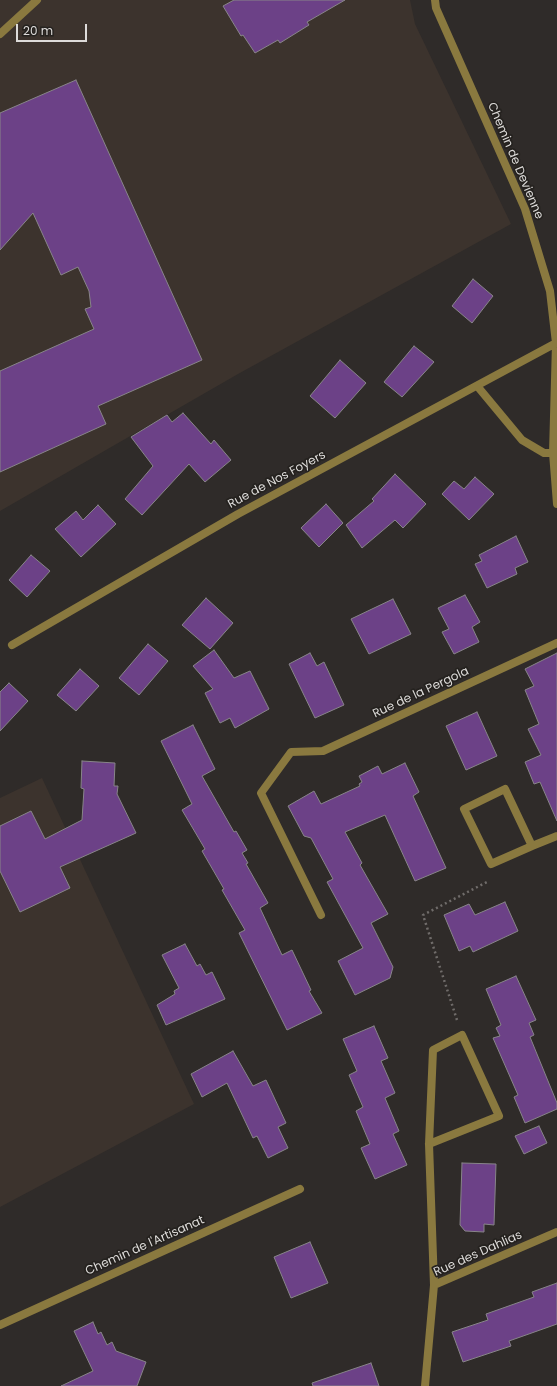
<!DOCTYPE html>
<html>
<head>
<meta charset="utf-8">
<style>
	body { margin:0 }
	#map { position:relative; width:557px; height:1386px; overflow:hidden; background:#2f2b29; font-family:Poppins,sans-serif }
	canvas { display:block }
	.scale { position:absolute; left:16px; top:24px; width:71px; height:18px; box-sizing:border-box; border:2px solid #dddbd9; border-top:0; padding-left:5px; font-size:12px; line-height:14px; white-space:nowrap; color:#dddbd9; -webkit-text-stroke:3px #25221f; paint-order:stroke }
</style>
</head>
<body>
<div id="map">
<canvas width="557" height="1386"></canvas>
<div class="scale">20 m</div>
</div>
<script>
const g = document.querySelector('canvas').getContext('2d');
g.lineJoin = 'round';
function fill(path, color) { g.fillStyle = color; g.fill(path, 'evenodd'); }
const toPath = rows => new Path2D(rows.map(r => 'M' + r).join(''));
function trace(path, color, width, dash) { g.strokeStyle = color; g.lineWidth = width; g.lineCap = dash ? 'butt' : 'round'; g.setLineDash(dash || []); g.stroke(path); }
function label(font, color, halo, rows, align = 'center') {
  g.font = font + ' Poppins,sans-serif'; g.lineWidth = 3.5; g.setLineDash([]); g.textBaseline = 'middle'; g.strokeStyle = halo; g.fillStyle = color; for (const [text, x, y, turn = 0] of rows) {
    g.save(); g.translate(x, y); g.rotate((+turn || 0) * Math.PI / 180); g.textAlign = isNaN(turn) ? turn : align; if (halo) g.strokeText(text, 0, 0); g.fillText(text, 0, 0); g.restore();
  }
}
const built = toPath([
	[0,0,410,0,415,24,511,224,238,374,0,511],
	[42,778,194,1104,0,1207,0,798]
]);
const building = toPath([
	[234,0,345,0,307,22,309,25,280,43,278,40,255,53,243,35,241,36,223,6,234,0],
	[76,80,202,360,98,406,106,424,0,472,0,371,94,329,85,309,91,307,89,291,78,267,61,275,33,213,0,250,0,113,76,80],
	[473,279,493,296,472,323,452,306,473,279],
	[414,346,434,362,402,397,384,382,414,346],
	[340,360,366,383,335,418,310,396,340,360],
	[183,413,211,444,214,440,231,460,205,482,189,464,142,515,125,499,153,466,131,437,167,415,172,422,183,413],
	[395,474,426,504,403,528,395,520,362,548,346,525,374,501,372,499,395,474],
	[475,477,494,494,469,520,442,494,454,481,464,489,475,477],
	[326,504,343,523,319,547,301,528,326,504],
	[98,505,116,524,81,557,55,529,76,511,83,520,98,505],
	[516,536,528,562,515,568,517,574,487,588,475,564,482,561,479,555,516,536],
	[31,555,50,571,27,597,9,580,31,555],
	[465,595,480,622,472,627,479,642,454,654,442,632,449,629,438,608,465,595],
	[206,598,233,623,210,649,182,625,206,598],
	[393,599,411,634,369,654,351,619,393,599],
	[148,644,168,661,139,695,119,678,148,644],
	[214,650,234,678,250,671,269,709,235,728,230,718,220,723,205,693,213,689,193,666,214,650],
	[310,653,317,666,324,662,344,705,315,718,289,664,310,653],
	[557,653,557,821,540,782,534,784,525,762,541,755,528,729,539,724,525,690,534,686,525,669,557,653],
	[80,669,99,686,76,711,57,695,80,669],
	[9,683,28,701,0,731,0,692,9,683],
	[477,712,497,756,466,770,446,726,477,712],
	[193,725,215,769,202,776,234,832,236,831,247,850,242,853,248,863,246,864,268,903,260,908,282,955,292,950,311,990,309,991,322,1013,287,1030,239,933,245,930,222,890,224,889,202,851,205,849,182,810,192,804,161,741,193,725],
	[82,761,115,763,114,786,118,786,117,794,136,833,60,867,70,888,20,912,0,871,0,826,31,811,45,839,82,820,84,789,81,788,82,761],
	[405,763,419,792,413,796,446,868,415,881,385,815,345,832,362,863,360,865,388,914,371,923,393,967,390,978,355,995,338,961,363,948,327,882,333,879,311,838,304,836,288,806,314,791,321,804,360,786,359,784,362,782,359,776,378,766,382,774,405,763],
	[505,902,518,931,473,952,470,946,459,951,444,915,469,904,475,915,505,902],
	[185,944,197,966,200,964,206,975,212,972,225,999,166,1025,157,1005,175,994,174,991,179,988,162,955,185,944],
	[516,976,536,1020,529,1023,534,1035,530,1037,557,1103,557,1109,525,1123,514,1097,518,1095,493,1038,500,1036,496,1028,501,1025,486,989,516,976],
	[374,1026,388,1058,381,1061,395,1093,385,1098,399,1131,393,1134,407,1165,375,1179,361,1148,370,1144,356,1111,363,1107,349,1075,357,1071,343,1039,374,1026],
	[233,1051,253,1086,266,1080,286,1123,278,1127,288,1148,268,1158,257,1136,253,1138,227,1083,202,1097,191,1074,233,1051],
	[539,1126,547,1143,524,1154,515,1136,539,1126],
	[462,1163,496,1164,494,1225,484,1224,484,1232,465,1231,460,1225,462,1163],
	[310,1242,328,1283,291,1298,274,1257,310,1242],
	[557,1283,557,1324,509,1341,511,1346,463,1362,452,1332,488,1320,486,1314,534,1297,532,1292,557,1283],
	[93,1322,98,1334,101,1332,107,1345,112,1342,116,1351,146,1362,137,1386,61,1386,93,1371,74,1331,93,1322],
	[371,1363,379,1386,313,1386,312,1383,371,1363]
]);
const path = toPath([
	[457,1020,423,915,487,882,488,880]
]);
const street = toPath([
	[435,0,436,8,525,209,550,291,556,343,553,453,557,504],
	[0,34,37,0],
	[478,387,522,440,544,453,553,453],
	[12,645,238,514,556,343],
	[532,846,505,789,464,809,491,864,532,846,557,836],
	[321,915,261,793,291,752,323,751,557,643],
	[429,1144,499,1116,462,1035,433,1050,429,1144,434,1285],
	[0,1325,300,1189],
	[425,1386,434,1285,557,1232]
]);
const streetNames = [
	["Chemin de Devienne",515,161,67],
	["Rue de Nos Foyers",277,480,-28],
	["Rue de la Pergola",421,693,-25],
	["Chemin de l'Artisanat",145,1246,-24],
	["Rue des Dahlias",478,1254,-24]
];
fill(built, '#3c332d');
fill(building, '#6c4187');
trace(building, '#888589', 1);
trace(path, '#706c6a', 2.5, [2, 3]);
trace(street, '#8a793f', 8);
label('12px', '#dddbd9', '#25221f', streetNames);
</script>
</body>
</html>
